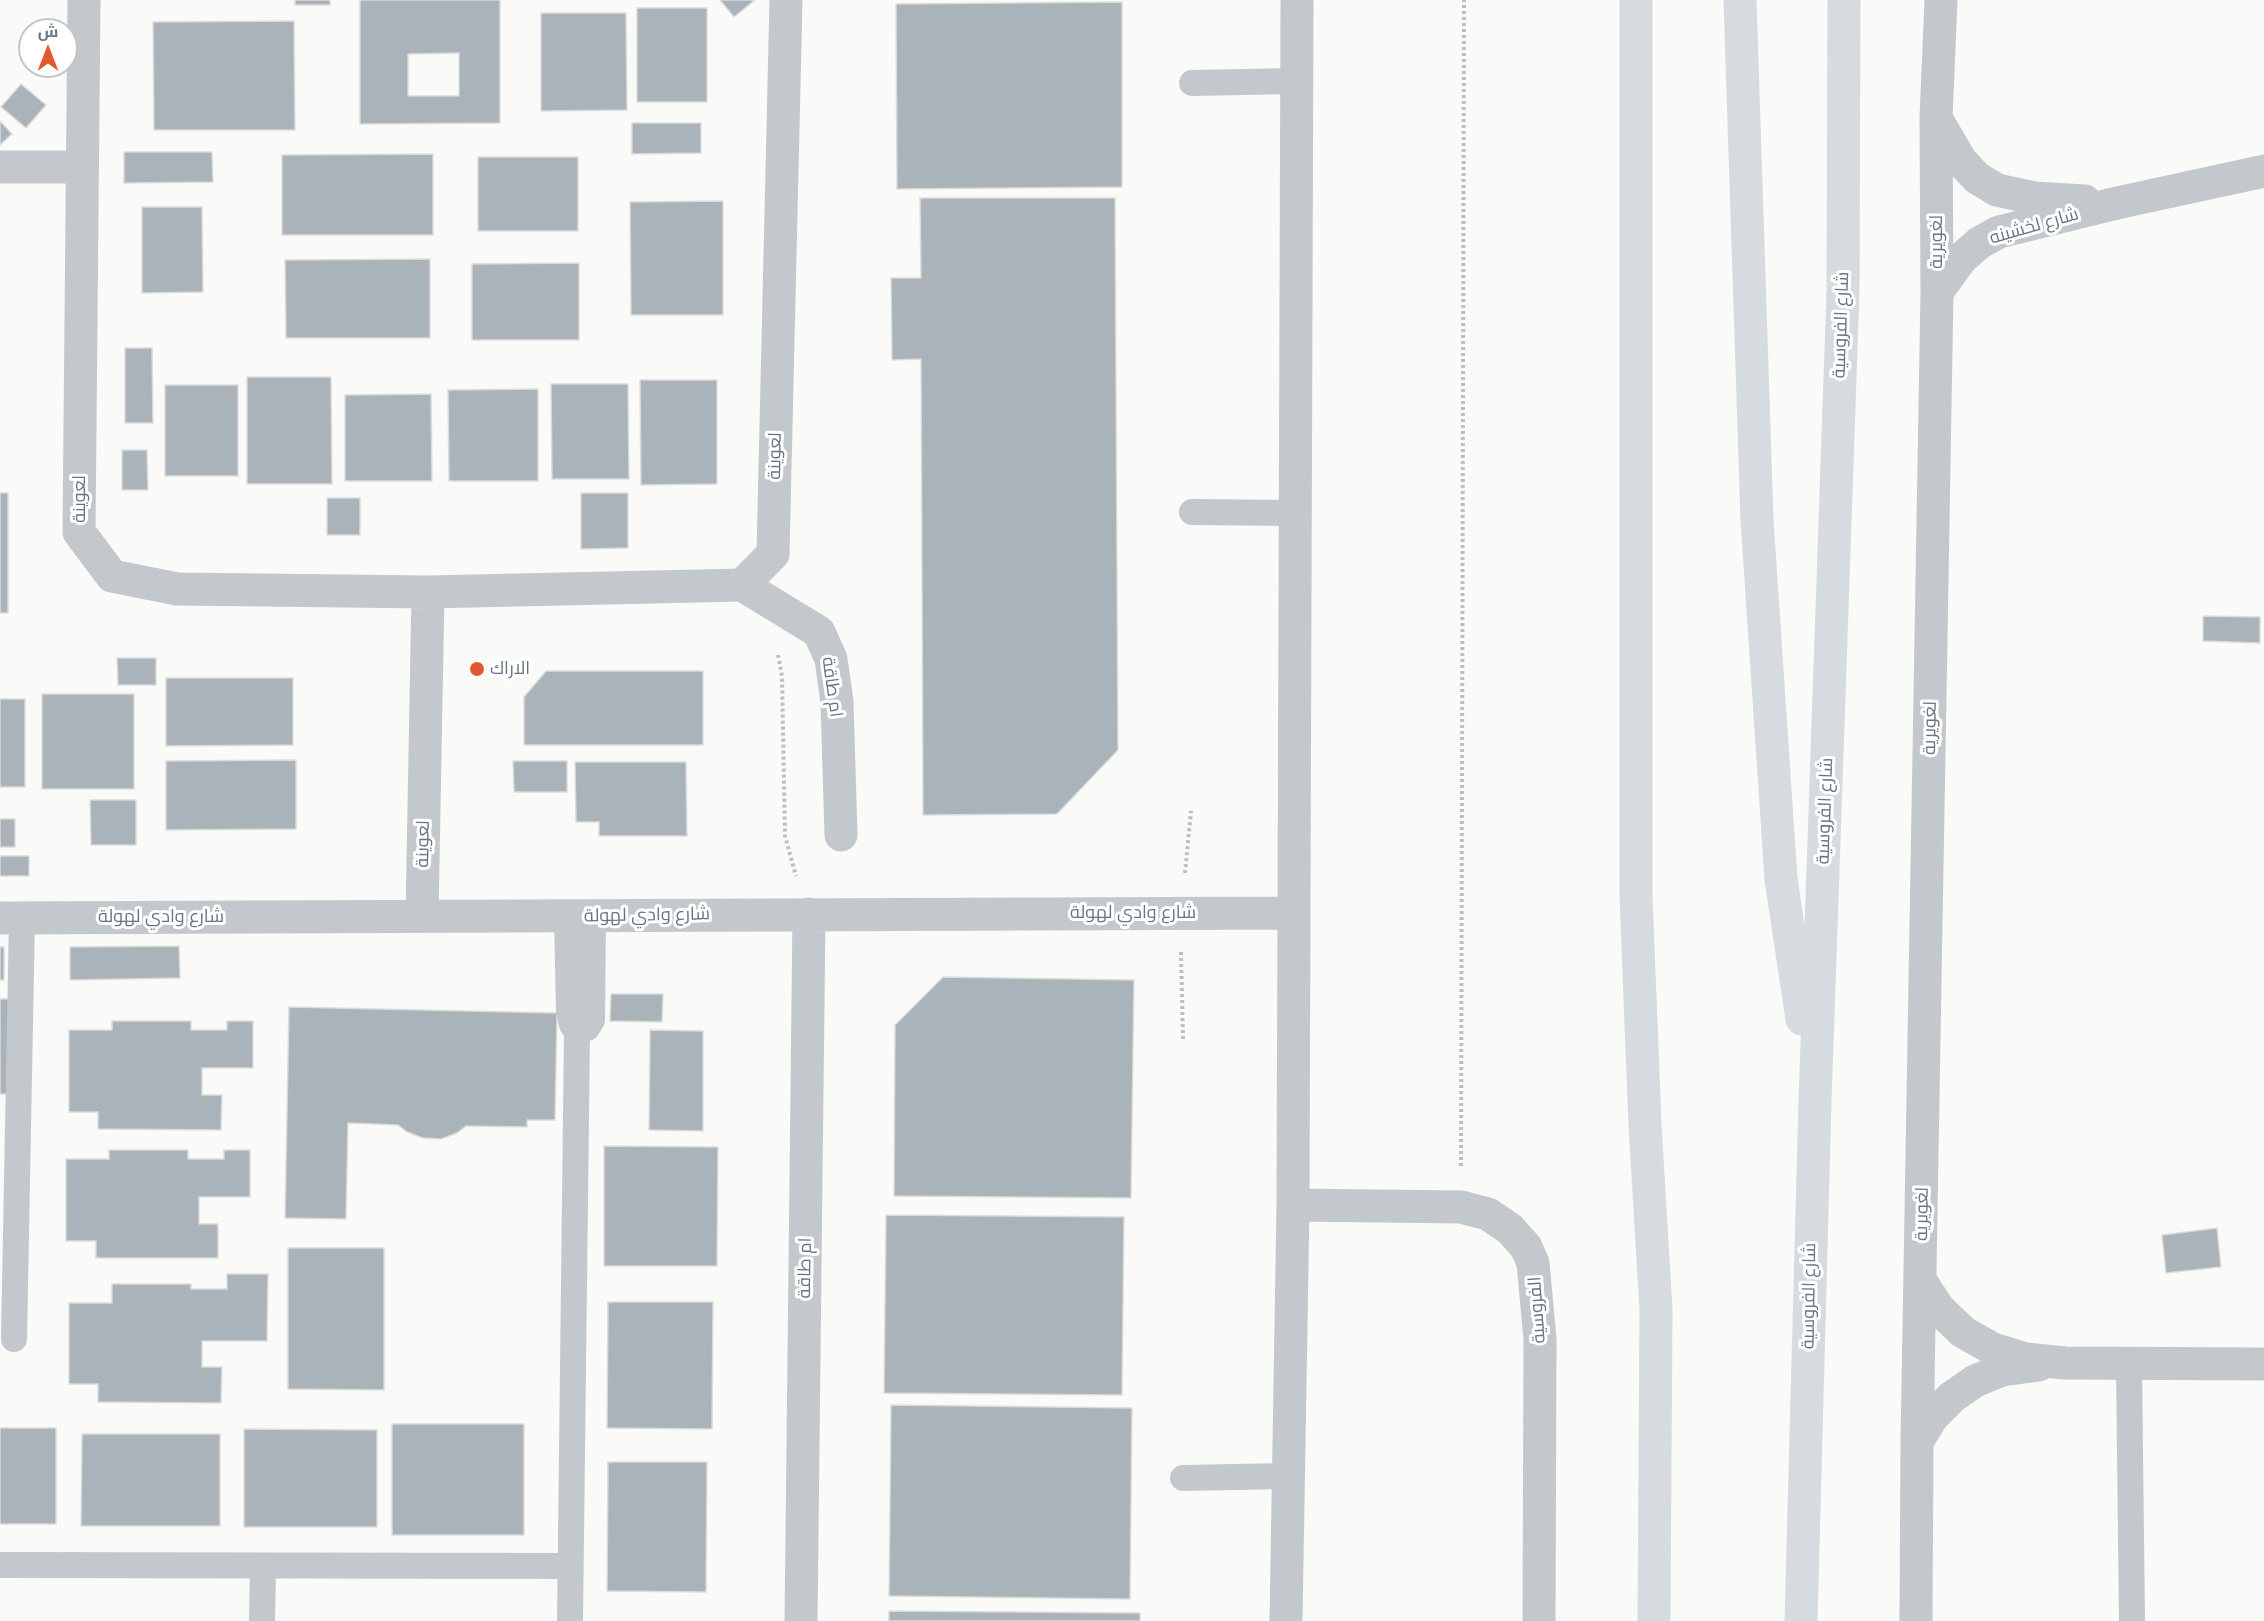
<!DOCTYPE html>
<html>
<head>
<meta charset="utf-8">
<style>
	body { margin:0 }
	#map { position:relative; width:2264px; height:1621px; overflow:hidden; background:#fafaf8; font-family:Raleway,Cairo,sans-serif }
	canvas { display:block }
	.north { position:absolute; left:18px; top:18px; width:60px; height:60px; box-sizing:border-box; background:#fff; border:2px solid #c1c8cd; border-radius:50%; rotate:0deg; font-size:16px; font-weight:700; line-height:24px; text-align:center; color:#657683 }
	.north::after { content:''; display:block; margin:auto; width:21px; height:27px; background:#e4572e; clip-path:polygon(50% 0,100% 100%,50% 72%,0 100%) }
</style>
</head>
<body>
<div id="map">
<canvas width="2264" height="1621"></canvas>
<div class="north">ش</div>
</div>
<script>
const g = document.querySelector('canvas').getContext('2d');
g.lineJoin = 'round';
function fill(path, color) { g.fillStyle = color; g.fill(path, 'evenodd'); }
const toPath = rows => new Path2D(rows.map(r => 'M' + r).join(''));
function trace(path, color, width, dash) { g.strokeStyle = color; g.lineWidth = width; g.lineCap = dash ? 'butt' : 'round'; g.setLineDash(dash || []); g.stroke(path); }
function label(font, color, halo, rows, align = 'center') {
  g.font = font + ' Raleway,Cairo,sans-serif'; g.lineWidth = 6; g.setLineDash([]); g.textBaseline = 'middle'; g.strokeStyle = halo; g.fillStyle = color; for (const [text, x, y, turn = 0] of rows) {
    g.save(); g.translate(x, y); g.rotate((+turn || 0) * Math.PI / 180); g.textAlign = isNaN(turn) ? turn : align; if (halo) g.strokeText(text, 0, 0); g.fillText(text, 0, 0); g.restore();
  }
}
const building = toPath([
	[295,0,330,0,330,5,295,5,295,0],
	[360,0,500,0,500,123,360,124,360,0],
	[459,53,459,96,408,96,408,54,459,53],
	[720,0,755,0,734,17,720,0],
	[1122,2,1122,187,897,189,896,4,1122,2],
	[637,8,707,8,707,102,637,102,637,8],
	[541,13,626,13,627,110,541,111,541,13],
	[294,21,295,130,154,130,153,22,294,21],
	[21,84,46,105,26,128,1,107,21,84],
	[0,121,12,134,0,145,0,121],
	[632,123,701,123,701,153,632,154,632,123],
	[124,152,212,152,213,182,124,183,124,152],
	[433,154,433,235,282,235,282,155,433,154],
	[478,157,578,157,578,231,478,231,478,157],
	[920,198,1115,198,1118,750,1057,814,923,815,921,359,892,360,891,278,921,278,920,198],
	[723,201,723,315,631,315,630,202,723,201],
	[142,207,202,207,203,292,142,293,142,207],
	[430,259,430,338,286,338,285,260,430,259],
	[579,263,579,340,472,340,472,264,579,263],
	[125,348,152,348,153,423,125,423,125,348],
	[247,377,331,377,332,484,247,484,247,377],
	[640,380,717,380,717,484,641,485,640,380],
	[551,384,628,384,629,479,552,479,551,384],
	[165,385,238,385,238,476,165,476,165,385],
	[538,389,538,481,449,481,448,390,538,389],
	[431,394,432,481,345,481,345,395,431,394],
	[122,450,147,450,148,490,122,490,122,450],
	[0,493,8,493,8,613,0,613,0,493],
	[581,493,628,493,628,548,581,549,581,493],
	[327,498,360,498,360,535,327,535,327,498],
	[2203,616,2260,617,2260,643,2203,641,2203,616],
	[117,658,156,658,156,685,118,685,117,658],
	[546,671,703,671,703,745,524,745,524,697,546,671],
	[166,678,293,678,293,745,166,746,166,678],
	[42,694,134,694,134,789,42,789,42,694],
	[0,699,25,699,25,787,0,787,0,699],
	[296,760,296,829,166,830,166,761,296,760],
	[513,761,567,761,567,792,514,792,513,761],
	[575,762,686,762,687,836,599,836,599,822,576,822,575,762],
	[90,800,136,800,136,845,91,845,90,800],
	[0,819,15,819,15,847,0,847,0,819],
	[0,856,29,856,29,876,0,876,0,856],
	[179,946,180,978,70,980,70,947,179,946],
	[0,947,4,947,4,980,0,980,0,947],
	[943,977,1134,980,1131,1198,894,1196,895,1025,943,977],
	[611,994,663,994,662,1022,610,1021,611,994],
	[0,999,14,999,14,1094,0,1094,0,999],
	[289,1007,557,1013,555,1120,527,1120,527,1127,466,1126,457,1133,441,1139,423,1138,407,1132,398,1125,348,1123,346,1219,285,1218,289,1007],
	[112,1021,191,1021,191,1030,227,1030,227,1021,253,1021,253,1068,202,1068,202,1095,222,1095,221,1130,98,1129,98,1112,69,1112,69,1030,112,1030,112,1021],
	[650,1030,703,1031,703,1131,649,1130,650,1030],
	[604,1146,718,1147,717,1266,604,1266,604,1146],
	[109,1150,188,1150,188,1159,224,1159,224,1150,250,1150,250,1197,199,1197,199,1224,218,1224,218,1258,96,1258,96,1241,66,1241,66,1159,109,1159,109,1150],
	[886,1215,1124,1217,1122,1395,884,1393,886,1215],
	[2217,1228,2221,1267,2166,1273,2162,1235,2217,1228],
	[288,1248,384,1248,384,1390,288,1389,288,1248],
	[227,1274,268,1274,267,1341,202,1341,202,1367,222,1367,221,1403,98,1402,98,1384,69,1384,69,1303,112,1303,112,1284,191,1284,191,1289,227,1289,227,1274],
	[608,1302,713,1302,712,1429,607,1428,608,1302],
	[891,1405,1132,1408,1130,1599,889,1596,891,1405],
	[392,1424,524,1424,524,1535,392,1535,392,1424],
	[0,1428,56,1428,56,1524,0,1524,0,1428],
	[244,1429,377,1430,377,1527,244,1527,244,1429],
	[82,1434,220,1434,220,1526,81,1526,82,1434],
	[608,1462,707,1462,706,1592,607,1591,608,1462],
	[889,1611,1140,1613,1140,1621,889,1621,889,1611]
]);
const path = toPath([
	[778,655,782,676,785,836,796,876],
	[1185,873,1191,811],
	[1181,952,1183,1039],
	[1461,1166,1464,0]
]);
const service = toPath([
	[1192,83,1297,81],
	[1192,512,1295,513],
	[567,916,569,1011,572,1025,577,1030,570,1621],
	[577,1030,587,1028,592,1020,593,916],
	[14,1339,22,918],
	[2129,1364,2132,1621],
	[1183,1478,1288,1476],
	[0,1565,570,1566],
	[262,1621,263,1566]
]);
const minor = toPath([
	[84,0,79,532,112,576,177,589,428,592,742,585,773,554,786,0],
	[1936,118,1961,161,1977,178,1997,190,2034,198,2085,201],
	[0,167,82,167],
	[1937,292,1961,259,1979,243,1999,232,2117,203,2264,171],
	[742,585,819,632,831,659,837,702,841,835],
	[422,916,428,592],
	[0,918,1294,913],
	[1293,1205,1461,1207,1488,1214,1510,1229,1526,1247,1533,1263,1540,1339,1539,1621],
	[1920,1280,1939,1309,1963,1332,1993,1349,2026,1359,2065,1363,2264,1364],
	[1917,1442,1932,1417,1952,1397,1975,1381,2002,1370,2039,1365],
	[801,1621,809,914],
	[1286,1621,1293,1205,1297,0],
	[1916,1621,1917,1442,1937,292,1936,118,1941,0]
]);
const trunk = toPath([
	[1636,0,1636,896,1645,1125,1656,1310,1654,1621],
	[1740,0,1757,520,1781,879,1802,1019],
	[1801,1621,1815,1101,1843,291,1844,0]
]);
const markers = [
	[477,669,8,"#e4572e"]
];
const streetNames = [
	["شارع لخشينه",2034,226,-16],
	["لغويرية",1937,242,-90],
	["شارع الفروسية",1841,325,-88],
	["لعوينة",775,456,-89],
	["لعوينة",80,499,-90],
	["ام طاقة",832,687,82],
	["لغويرية",1930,728,-89],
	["شارع الفروسية",1825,811,-88],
	["لعوينة",423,844,-89],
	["شارع وادي لهولة",1133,913],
	["شارع وادي لهولة",647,915,-1],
	["شارع وادي لهولة",161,917],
	["لغويرية",1922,1214,-89],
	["ام طاقة",805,1268,-89],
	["شارع الفروسية",1809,1296,-89],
	["الفروسية",1537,1310,-94]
];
const poiNames = [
	["الاراك",490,669]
];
fill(building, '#aab3b9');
trace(building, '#dcdcda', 1.5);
trace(path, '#bbbfc2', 4, [3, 3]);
trace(service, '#c3c8cc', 26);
trace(minor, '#c3c8cc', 33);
trace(trunk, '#d6dbdf', 33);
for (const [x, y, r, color] of markers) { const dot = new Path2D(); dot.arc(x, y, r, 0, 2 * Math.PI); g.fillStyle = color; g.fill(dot); trace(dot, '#fff', 2); }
label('18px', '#657683', '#fff', streetNames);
label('18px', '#657683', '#fff', poiNames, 'left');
</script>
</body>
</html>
